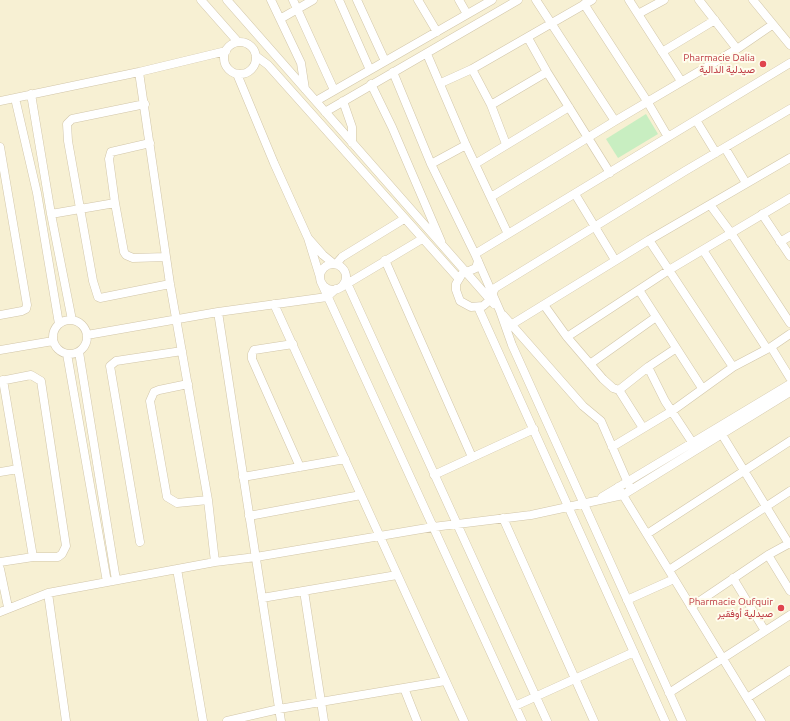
<!DOCTYPE html>
<html>
<head>
<meta charset="utf-8">
<style>
	body { margin:0 }
	canvas { display:block; background:#fffbe5 }
</style>
</head>
<body>
<canvas width="790" height="721"></canvas>
<script>
const g = document.querySelector('canvas').getContext('2d');
g.lineJoin = 'round';
function fill(path, color) { g.fillStyle = color; g.fill(path, 'evenodd'); }
const toPath = rows => new Path2D(rows.map(r => 'M' + r).join(''));
function trace(path, color, width, dash) { g.strokeStyle = color; g.lineWidth = width; g.lineCap = dash ? 'butt' : 'round'; g.setLineDash(dash || []); g.stroke(path); }
function label(font, color, halo, rows, align = 'center') {
  g.font = font + ' Ubuntu,Vazirmatn,sans-serif'; g.lineWidth = 4; g.setLineDash([]); g.textBaseline = 'middle'; g.strokeStyle = halo; g.fillStyle = color; for (const [text, x, y, turn = 0] of rows) {
    g.save(); g.translate(x, y); g.rotate((+turn || 0) * Math.PI / 180); g.textAlign = isNaN(turn) ? turn : align; if (halo) g.strokeText(text, 0, 0); g.fillText(text, 0, 0); g.restore();
  }
}
const residential = toPath([
	[0,0,790,0,790,721,0,721]
]);
const green = toPath([
	[646,114,658,134,618,158,606,139]
]);
const street = toPath([
	[201,0,238,42],
	[227,0,494,304],
	[271,0,301,63,305,89],
	[293,0,334,90],
	[339,0,370,70],
	[357,0,385,61],
	[418,0,437,32],
	[459,0,467,14],
	[536,0,615,121],
	[629,0,681,81],
	[699,0,737,49],
	[753,0,790,45],
	[584,4,647,101,668,137],
	[638,14,664,0],
	[280,19,313,0],
	[528,38,547,72,610,173],
	'224 58a16 16 0 1 1 32 0a16 16 0 1 1-32 0Z',
	[662,52,715,20],
	[427,54,466,145,508,234],
	[256,56,268,65,459,279],
	[472,69,491,105,506,144],
	[139,72,226,51],
	[393,72,431,164,475,254,500,311,512,345,682,721],
	[237,74,274,163,308,238],
	[441,83,472,69,592,0],
	[371,84,392,127,441,241],
	[31,94,51,214,72,320],
	[15,98,37,193,59,324],
	[0,101,139,72,170,284,208,500,215,562],
	[316,101,492,0],
	[343,101,352,127,352,143],
	[145,104,72,119,67,124,68,141,93,281,98,297,100,298,170,284],
	[491,105,547,72],
	[325,112,518,0],
	[696,120,716,153],
	[150,143,111,152,109,159,115,203,124,252,126,255,133,258,166,257],
	[0,147,27,305,26,309,22,311,0,315],
	[725,148,746,183],
	[431,164,466,145],
	[475,164,569,107],
	[575,194,615,260],
	[491,197,615,121,737,49,772,25],
	[711,206,731,233,790,323],
	[51,214,115,203],
	[762,214,790,256],
	[649,240,733,367],
	[780,242,790,236],
	[703,250,767,349],
	[475,254,790,63],
	[385,260,472,457],
	[478,261,476,268,462,274,456,284,456,290,460,301,471,307,483,306,490,300,495,288,685,171,790,109],
	'320 277a13 13 0 1 1 26 0a13 13 0 1 1-26 0Z',
	[336,264,342,257,404,219],
	[346,276,347,283,547,721],
	[320,277,308,238,323,255,334,264],
	[321,282,522,721],
	[340,288,422,239],
	[639,290,702,388],
	[274,304,464,721],
	[544,305,567,337,603,379,613,388,619,390,648,367],
	[478,307,665,721],
	[218,312,281,721],
	[503,315,583,406,601,421,631,490],
	'53 337a17 17 0 1 1 34 0a17 17 0 1 1-34 0Z',
	[514,323,649,240,790,158],
	[87,335,218,312,327,297,336,289],
	[567,337,669,270,790,198],
	[293,344,254,350,252,354,252,359,300,467],
	[771,347,790,378],
	[675,349,648,367,665,401,692,442],
	[0,350,53,341],
	[79,352,116,580],
	[67,354,107,582],
	[590,364,656,317],
	[3,380,33,557],
	[0,381,31,375,41,381,66,546,62,554,58,557,33,557,0,562],
	[188,384,159,390,154,392,150,401,167,497,177,503,208,500],
	[619,390,643,428],
	[721,433,789,544],
	[612,447,672,411,733,367,771,347,790,334],
	[0,472,18,469],
	[434,475,534,429],
	[243,477,345,459],
	[618,487,761,721],
	[602,497,790,384],
	[249,516,361,495],
	[503,518,594,721],
	[647,534,790,441],
	[140,542,110,366,116,361,182,351],
	[768,555,790,591],
	[0,569,8,607],
	[177,569,203,721],
	[669,570,790,491],
	[733,578,765,631],
	[304,591,324,721],
	[48,593,66,721],
	[262,598,397,575],
	[627,600,674,579],
	[691,607,768,555,790,543],
	[0,612,48,593,215,562,256,557,433,527,531,515,623,495,790,392],
	[404,688,417,721],
	[669,693,790,615],
	[747,698,790,670],
	[515,706,634,652],
	[227,721,279,709,445,681]
]);
const markers = [
	[763,64,4,"#e0444e"],
	[781,608,4,"#e0444e"]
];
const healthNames = [
	["Pharmacie Dalia",755,58],
	["صيدلية الدالية",755,70],
	["Pharmacie Oufquir",773,602],
	["صيدلية أوفقير",773,614]
];
fill(residential, '#f7f0d3');
fill(green, '#c8eec1');
trace(street, '#d2c6a9', 9);
trace(street, '#fff', 8);
for (const [x, y, r, color] of markers) { const dot = new Path2D(); dot.arc(x, y, r, 0, 2 * Math.PI); g.fillStyle = color; g.fill(dot); trace(dot, '#fffdee', 1.5); }
label('10px', '#be3a42', '#fffdee', healthNames, 'right');
</script>
</body>
</html>
